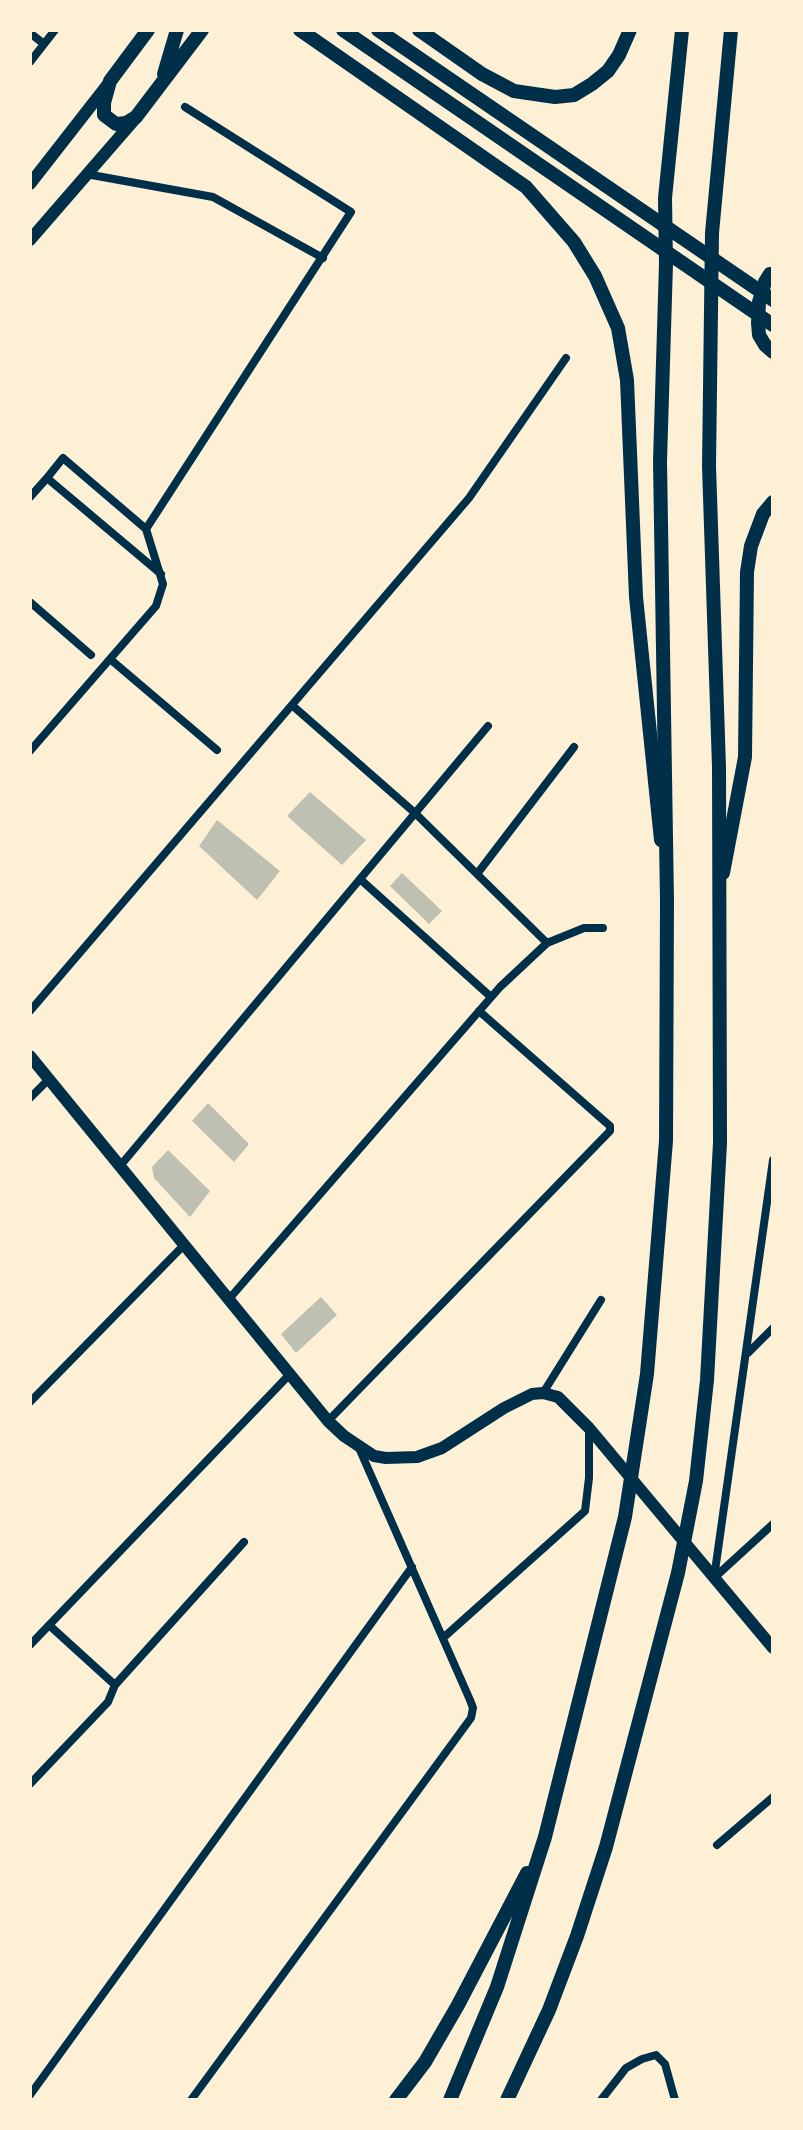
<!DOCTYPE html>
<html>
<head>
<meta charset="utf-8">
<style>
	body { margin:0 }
	#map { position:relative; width:803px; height:2130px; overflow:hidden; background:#fdf0d5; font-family:Rubik,sans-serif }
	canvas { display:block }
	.frame { position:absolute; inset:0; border:32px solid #fdf0d5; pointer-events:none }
</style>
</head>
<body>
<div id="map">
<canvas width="803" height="2130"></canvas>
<div class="frame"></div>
</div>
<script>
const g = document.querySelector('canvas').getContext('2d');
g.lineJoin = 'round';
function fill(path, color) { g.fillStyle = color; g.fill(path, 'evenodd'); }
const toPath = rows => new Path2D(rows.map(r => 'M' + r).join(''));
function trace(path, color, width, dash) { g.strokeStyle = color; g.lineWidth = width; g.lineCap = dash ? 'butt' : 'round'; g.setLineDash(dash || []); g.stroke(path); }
const building = toPath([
	[310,792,366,840,342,865,287,816],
	[217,820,280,871,257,900,199,846],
	[402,873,442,911,429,924,390,886],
	[208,1103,249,1144,234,1162,192,1121],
	[168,1150,210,1191,190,1217,154,1178,152,1167],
	[321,1297,337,1315,296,1353,281,1334]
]);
const minor = toPath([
	[30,33,44,44],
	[30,62,55,30],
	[86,174,213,197,323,258],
	[30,497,47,478],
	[146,529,351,212,185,107],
	[146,529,63,458,47,478,161,574],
	[30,602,91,655],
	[110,659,217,750],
	[293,706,415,813,547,943],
	[30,751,156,606,163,584,146,529],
	[477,874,574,747],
	[360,879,491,997],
	[30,1011,469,498,566,358],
	[30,1098,49,1079],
	[120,1166,488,726],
	[229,1299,500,987,547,943,584,928,603,928],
	[748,1353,773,1328],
	[543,1393,601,1300],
	[30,1402,184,1245],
	[328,1421,610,1131,610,1126,479,1011],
	[714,1578,773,1160],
	[714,1578,773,1524],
	[49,1625,115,1685],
	[443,1638,585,1511,589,1478,589,1429],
	[30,1645,290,1374],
	[30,1784,108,1702,115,1685,244,1542],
	[717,1845,773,1797],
	[30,2095,412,1567],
	[191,2100,471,1718,473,1708,470,1700,359,1448],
	[601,2100,626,2068,642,2059,656,2055,665,2064,675,2100]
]);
const secondary = toPath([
	[30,184,108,84],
	[30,240,135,119],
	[30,1056,328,1421,344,1436,374,1456,386,1458,417,1457,442,1448,504,1408,532,1394,543,1393,558,1397,589,1428,773,1648]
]);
const primary = toPath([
	[148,30,110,81,104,103,104,115,116,124,126,123,136,117,202,30],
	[300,30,526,187,574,242,595,276,618,328,627,380,636,597,661,840],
	[343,30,773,325],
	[378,30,773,300],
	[419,30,482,74,514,91,555,97,574,95,592,84,608,71,619,55,630,30],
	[164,74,177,30],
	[773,274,770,274,765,282,759,302,758,323,759,335,765,345,773,352],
	[723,873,745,757,747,572,751,546,763,514,773,502]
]);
const trunk = toPath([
	[396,2100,425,2062,458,2005,527,1873],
	[450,2100,497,1987,545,1837,625,1517,647,1374,666,1141,667,900,660,461,666,264,665,198,682,30],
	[507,2100,549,2010,577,1936,606,1847,678,1573,696,1481,707,1380,720,1143,719,767,709,466,712,233,731,30]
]);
fill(building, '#bec0b2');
trace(minor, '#003049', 8);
trace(secondary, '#003049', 12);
trace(primary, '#003049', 14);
trace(trunk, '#003049', 14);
</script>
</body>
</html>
